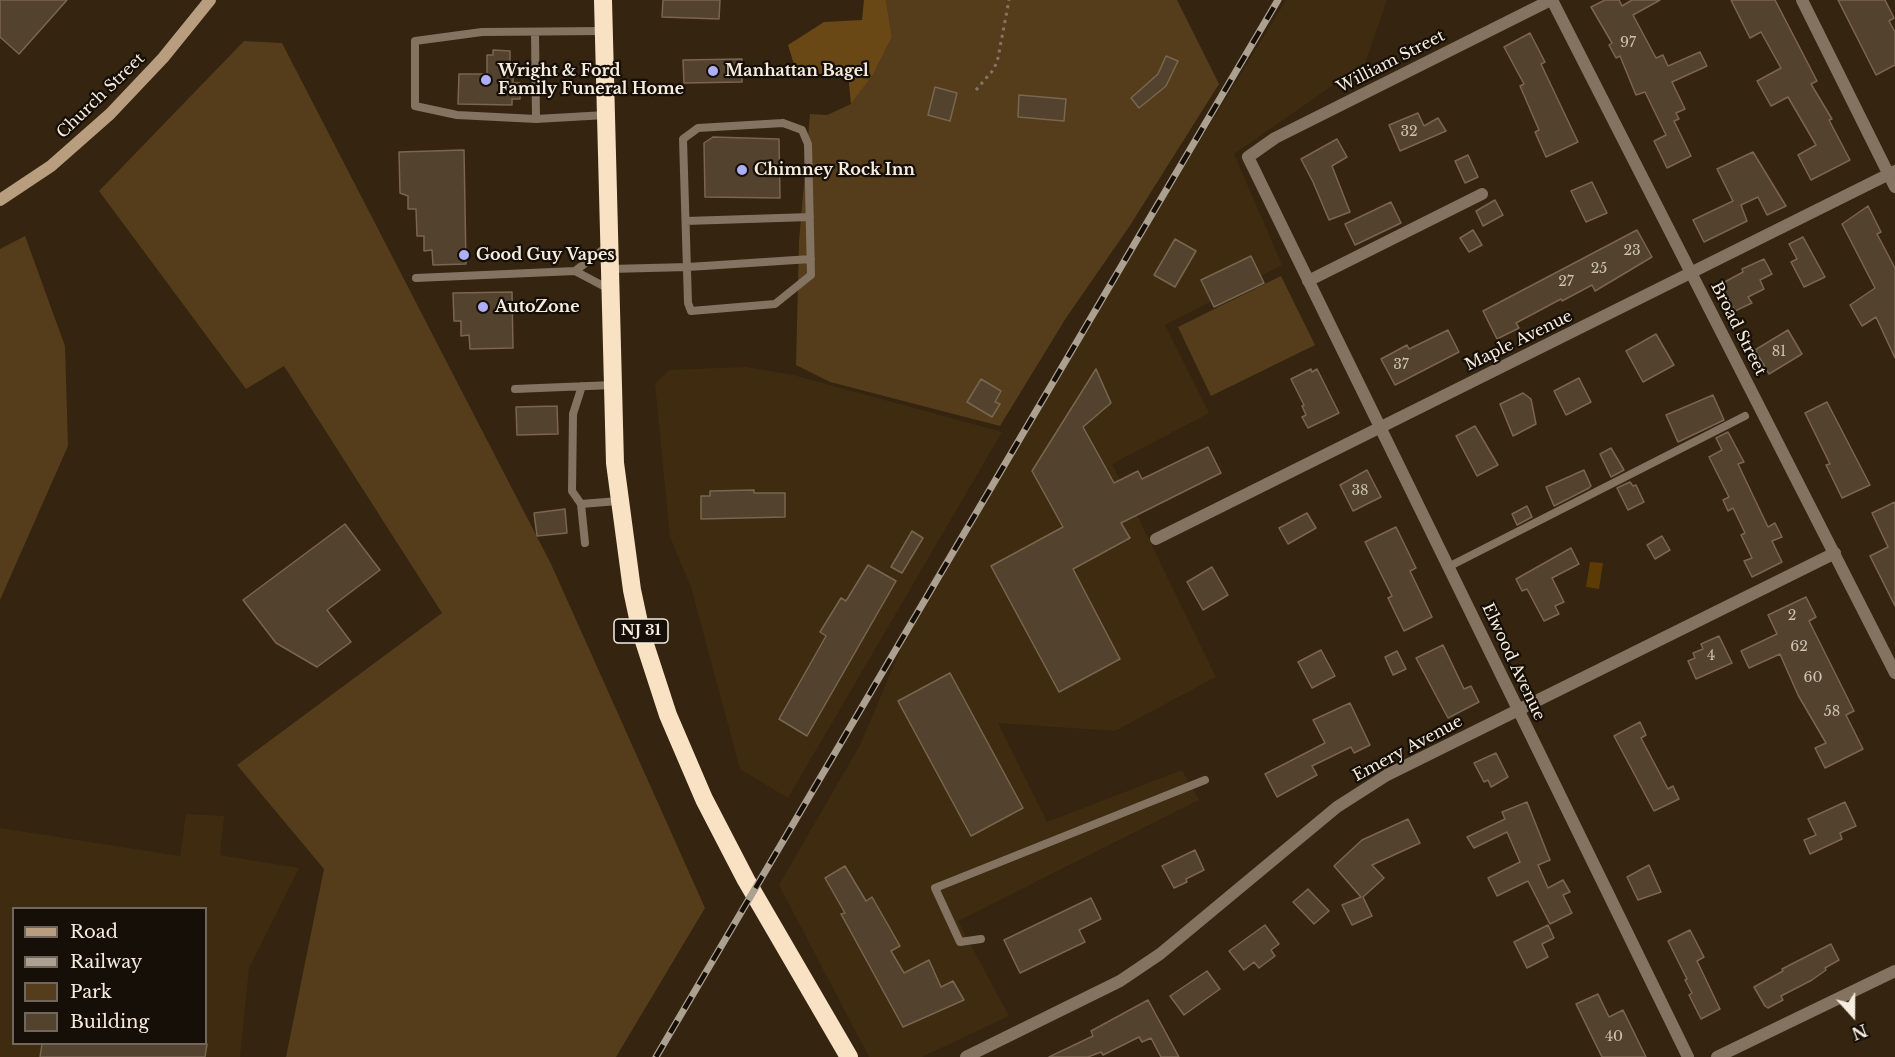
<!DOCTYPE html>
<html>
<head>
<meta charset="utf-8">
<style>
	body { margin:0 }
	#map { position:relative; width:1895px; height:1057px; overflow:hidden; background:#342410; font-family:"Libre Baskerville",serif }
	canvas { display:block }
	.legend { position:absolute; left:12px; top:907px; width:195px; height:138px; box-sizing:border-box; background:#160f07; border:2px solid #70675d; margin:0; padding:8px 10px; list-style:none; font-size:18px; color:#f6ecdf }
	.legend li { display:flex; align-items:center; gap:12px; height:30px }
	.legend b { width:30px; border:2px solid #70675d }
	.north { position:absolute; left:1823px; top:985px; width:60px; height:60px; -webkit-text-stroke:4px #160f07; paint-order:stroke; rotate:159deg; font-size:16px; font-weight:700; line-height:24px; text-align:center; color:#f6ecdf }
	.north::after { content:''; display:block; margin:auto; width:21px; height:27px; background:#f6ecdf; clip-path:polygon(50% 0,100% 100%,50% 72%,0 100%) }
</style>
</head>
<body>
<div id="map">
<canvas width="1895" height="1057"></canvas>
<ul class="legend">
<li><b style="height:8px;background:#b89e7e"></b>Road</li>
<li><b style="height:8px;background:#aca090"></b>Railway</li>
<li><b style="height:16px;background:#553d1b"></b>Park</li>
<li><b style="height:16px;background:#53422d"></b>Building</li>
</ul>
<div class="north">N</div>
</div>
<script>
const g = document.querySelector('canvas').getContext('2d');
g.lineJoin = 'round';
function fill(path, color) { g.fillStyle = color; g.fill(path, 'evenodd'); }
const toPath = rows => new Path2D(rows.map(r => 'M' + r).join(''));
function trace(path, color, width, dash) { g.strokeStyle = color; g.lineWidth = width; g.lineCap = dash ? 'butt' : 'round'; g.setLineDash(dash || []); g.stroke(path); }
function label(font, color, halo, rows, align = 'center') {
  g.font = font + ' "Libre Baskerville",serif'; g.lineWidth = 4.5; g.setLineDash([]); g.textBaseline = 'middle'; g.strokeStyle = halo; g.fillStyle = color; for (const [text, x, y, turn = 0] of rows) {
    g.save(); g.translate(x, y); g.rotate((+turn || 0) * Math.PI / 180); g.textAlign = isNaN(turn) ? turn : align; if (halo) g.strokeText(text, 0, 0); g.fillText(text, 0, 0); g.restore();
  }
}
const built = toPath([
	[1286,0,1387,0,1365,63,1234,154,1282,265,1165,325,1209,413,1112,464,1216,677,1115,731,998,723,1047,822,1182,770,1199,800,958,921,1009,1016,922,1057,869,1057,779,885,860,745,928,585],
	[746,367,793,375,1002,432,788,798,740,769,691,587,670,537,655,384,669,370],
	[186,814,224,816,220,855,299,868,249,968,240,1057,0,1057,0,828,180,856],
	[14,908,206,908,206,1044,14,1044]
]);
const green = toPath([
	[886,0,1177,0,1219,84,1129,227,1066,318,1000,426,830,382,796,365,799,241,810,114,827,115,851,104,873,75,892,37],
	[244,41,282,43,551,564,705,908,616,1057,286,1057,324,869,237,765,442,613,284,366,246,389,99,191],
	[25,236,65,346,68,446,0,600,0,249],
	[1281,276,1315,345,1211,396,1178,327]
]);
const forest = toPath([
	[864,0,886,0,892,37,873,75,851,104,848,74,797,74,788,45,824,22,862,20]
]);
const water = toPath([
	[1590,562,1603,563,1599,589,1586,587]
]);
const building = toPath([
	[0,0,67,0,19,54,0,37,0,0],
	[663,0,720,0,719,19,662,17,663,0],
	[1605,0,1619,0,1622,6,1632,0,1660,0,1633,15,1656,58,1663,55,1668,66,1700,52,1707,66,1672,82,1685,109,1676,113,1679,119,1674,121,1691,156,1667,168,1654,141,1666,135,1645,92,1636,95,1620,56,1616,58,1609,45,1612,43,1591,7,1605,0],
	[1731,0,1775,0,1817,81,1811,84,1832,119,1829,120,1850,160,1811,180,1798,155,1816,145,1788,97,1771,106,1757,81,1781,68,1761,32,1750,38,1731,0],
	[1838,0,1885,0,1894,18,1889,21,1895,32,1895,65,1876,75,1838,0],
	[1530,33,1545,62,1541,64,1578,142,1546,157,1535,132,1539,130,1520,86,1524,84,1504,47,1530,33],
	[493,50,510,51,510,76,513,76,513,83,520,83,520,99,512,99,512,105,458,104,459,74,487,74,487,55,493,55,493,50],
	[1166,56,1178,61,1166,86,1139,108,1131,98,1158,74,1166,56],
	[742,59,742,82,684,83,683,60,742,59],
	[935,87,957,93,950,121,928,115,935,87],
	[1019,95,1066,99,1064,121,1018,117,1019,95],
	[1418,113,1424,126,1438,118,1446,131,1400,151,1389,125,1418,113],
	[713,137,779,139,780,198,705,197,704,143,713,137],
	[1337,139,1347,157,1332,166,1350,212,1329,220,1313,182,1301,159,1337,139],
	[464,150,466,264,433,265,432,250,424,251,424,236,417,236,416,209,408,209,408,196,400,193,399,152,464,150],
	[1753,152,1786,206,1767,215,1758,197,1741,205,1747,221,1704,242,1693,220,1733,201,1717,169,1753,152],
	[1468,155,1478,177,1465,183,1455,161,1468,155],
	[1592,182,1607,213,1586,222,1571,191,1592,182],
	[1495,200,1503,215,1483,226,1476,211,1495,200],
	[1391,202,1401,223,1355,245,1345,224,1391,202],
	[1868,206,1881,232,1877,234,1895,268,1895,358,1876,317,1862,326,1850,305,1875,288,1842,224,1868,206],
	[1473,230,1482,245,1469,252,1460,238,1473,230],
	[1637,230,1652,257,1595,291,1592,285,1562,301,1561,299,1516,323,1519,328,1497,339,1483,311,1637,230],
	[1803,237,1825,277,1804,287,1791,262,1797,259,1789,244,1803,237],
	[1175,239,1196,251,1175,287,1154,275,1175,239],
	[1251,256,1264,283,1214,307,1201,280,1251,256],
	[1764,259,1772,274,1760,280,1764,289,1748,297,1752,303,1735,311,1721,284,1743,272,1742,269,1764,259],
	[512,292,513,348,470,349,469,335,461,336,461,321,454,321,453,293,512,292],
	[1448,330,1459,352,1395,385,1381,359,1407,345,1409,349,1448,330],
	[1788,330,1802,354,1769,374,1755,350,1788,330],
	[1656,334,1674,365,1643,382,1626,351,1656,334],
	[1096,369,1111,403,1083,427,1114,483,1138,471,1142,479,1208,447,1221,473,1121,523,1130,538,1073,569,1120,659,1059,692,991,566,1063,527,1032,471,1096,369],
	[1311,369,1312,372,1317,369,1339,413,1308,428,1302,417,1306,415,1302,406,1304,405,1291,379,1311,369],
	[1579,378,1591,402,1566,415,1554,391,1579,378],
	[981,379,1001,391,995,402,1000,404,992,417,967,402,981,379],
	[1523,393,1531,399,1536,424,1513,436,1500,404,1523,393],
	[1713,395,1724,420,1678,442,1666,415,1713,395],
	[1827,402,1870,485,1842,498,1826,465,1830,464,1805,413,1827,402],
	[557,406,558,434,517,435,516,407,557,406],
	[1475,426,1498,465,1477,476,1456,436,1475,426],
	[1728,432,1744,462,1738,464,1768,527,1775,523,1782,537,1772,541,1782,562,1752,577,1744,561,1752,558,1741,535,1745,533,1733,508,1728,511,1723,500,1729,497,1709,457,1722,450,1716,438,1728,432],
	[1611,448,1624,470,1611,477,1600,454,1611,448],
	[1367,470,1381,497,1353,511,1340,485,1367,470],
	[1584,470,1591,486,1589,488,1554,506,1546,487,1584,470],
	[1630,482,1633,486,1636,485,1644,502,1628,510,1617,488,1630,482],
	[754,490,754,493,785,493,785,517,701,519,701,496,710,496,710,491,754,490],
	[1895,502,1895,606,1870,556,1888,547,1872,513,1895,502],
	[1527,506,1532,517,1517,525,1512,514,1527,506],
	[565,509,567,533,537,536,534,513,565,509],
	[1307,513,1316,528,1288,544,1279,528,1307,513],
	[345,524,380,570,327,610,351,642,317,667,276,643,243,600,345,524],
	[1396,527,1416,568,1410,571,1432,617,1404,631,1388,598,1392,596,1365,542,1396,527],
	[912,531,923,538,902,573,891,567,912,531],
	[1662,536,1670,550,1655,559,1647,545,1662,536],
	[1571,548,1579,564,1552,578,1564,602,1555,606,1559,614,1544,621,1527,589,1522,591,1516,579,1571,548],
	[868,565,896,581,807,736,779,719,826,636,820,632,841,598,846,601,868,565],
	[1212,567,1228,595,1203,610,1187,582,1212,567],
	[1806,597,1816,617,1809,621,1854,711,1846,715,1863,749,1825,768,1815,748,1826,743,1798,695,1780,654,1749,668,1741,651,1777,634,1768,615,1806,597],
	[1719,636,1732,663,1696,679,1688,661,1695,658,1693,653,1703,649,1701,644,1719,636],
	[1443,645,1464,689,1471,686,1479,702,1448,718,1416,658,1443,645],
	[1321,650,1335,676,1312,688,1298,662,1321,650],
	[1397,651,1406,669,1393,675,1385,657,1397,651],
	[950,673,1023,808,971,836,898,701,950,673],
	[1350,703,1370,745,1354,753,1351,747,1312,766,1317,775,1277,797,1265,774,1325,743,1313,720,1350,703],
	[1640,722,1646,735,1641,738,1668,789,1673,786,1679,799,1654,811,1614,736,1640,722],
	[1496,753,1508,777,1491,787,1488,780,1484,782,1474,763,1496,753],
	[1527,802,1550,860,1538,865,1548,888,1563,880,1570,892,1563,895,1572,913,1550,924,1528,881,1497,896,1488,878,1520,862,1507,832,1474,848,1467,837,1505,819,1502,812,1527,802],
	[1845,802,1856,826,1840,833,1842,839,1810,854,1804,840,1816,835,1808,819,1845,802],
	[1408,819,1420,843,1372,865,1384,878,1363,897,1372,916,1352,925,1342,905,1361,897,1334,866,1362,840,1408,819],
	[1195,850,1204,870,1186,879,1187,882,1174,888,1162,866,1195,850],
	[1649,865,1661,892,1638,900,1627,877,1649,865],
	[845,866,866,901,872,897,900,946,891,951,904,973,929,960,941,987,953,981,964,1000,903,1027,841,914,845,913,825,878,845,866],
	[1308,889,1329,911,1314,924,1293,902,1308,889],
	[1091,898,1101,919,1079,930,1085,942,1020,973,1004,940,1091,898],
	[1265,925,1279,944,1271,950,1275,956,1259,968,1254,962,1244,970,1229,951,1265,925],
	[1548,925,1554,938,1542,944,1548,957,1527,968,1514,942,1548,925],
	[1690,930,1704,957,1697,961,1720,1009,1701,1019,1689,995,1692,993,1685,980,1687,979,1668,941,1690,930],
	[1831,944,1839,960,1825,968,1826,970,1812,980,1781,996,1783,1000,1768,1008,1765,1006,1754,987,1783,971,1782,969,1831,944],
	[1207,971,1220,989,1184,1015,1170,996,1207,971],
	[1598,994,1609,1017,1623,1010,1646,1057,1602,1057,1576,1004,1598,994],
	[1148,1000,1179,1057,1161,1057,1151,1038,1142,1042,1139,1037,1103,1055,1101,1052,1088,1057,1049,1057,1093,1036,1091,1031,1148,1000],
	[42,1044,207,1044,205,1057,40,1057,42,1044]
]);
const path = toPath([
	[976,90,994,69,998,58,1009,0]
]);
const lane = toPath([
	[603,31,482,32,415,41,415,106,457,115,536,119,606,115],
	[535,32,536,119],
	[783,123,802,130,808,144,811,275,775,304,691,311,688,303,683,139,698,128,783,123],
	[686,221,810,217],
	[610,269,688,267,811,259],
	[575,271,609,289],
	[416,278,575,271,608,246],
	[515,389,613,385],
	[581,504,572,491,573,414,582,386],
	[585,543,581,504,618,501],
	[1450,566,1745,416],
	[981,939,960,942,935,888,1205,780]
]);
const street = toPath([
	[1551,0,1275,138,1248,157,1688,1057],
	[1552,0,1895,673],
	[1802,0,1895,187],
	[1308,281,1482,194],
	[1156,539,1895,171],
	[966,1057,1120,981,1160,954,1337,807,1387,775,1835,553],
	[1717,1057,1895,971]
]);
const secondary = toPath([
	[0,200,51,166,110,114,163,58,210,0]
]);
const highway = toPath([
	[603,0,615,463,632,590,641,632,668,715,704,799,746,880,849,1057]
]);
const rail = toPath([
	[656,1057,1278,0]
]);
const markers = [
	[713,71,6,"#adaffb"],
	[486,80,6,"#adaffb"],
	[742,170,6,"#adaffb"],
	[464,255,6,"#adaffb"],
	[483,307,6,"#adaffb"]
];
const numberNames = [
	["97",1628,43],
	["32",1409,132],
	["23",1632,251],
	["25",1599,269],
	["27",1566,282],
	["81",1779,352],
	["37",1401,365],
	["38",1360,491],
	["2",1792,616],
	["62",1799,647],
	["4",1711,656],
	["60",1813,678],
	["58",1832,712],
	["40",1614,1037]
];
const shields = [
	[641,631,54]
];
const shieldNames = [
	["NJ 31",641,631]
];
const streetNames = [
	["William Street",1391,62,-27],
	["Church Street",101,96,-44],
	["Broad Street",1738,329,63],
	["Maple Avenue",1519,341,-26],
	["Elwood Avenue",1513,662,65],
	["Emery Avenue",1408,749,-28]
];
const poiNames = [
	["Wright & Ford",498,71],
	["Family Funeral Home",498,89],
	["Manhattan Bagel",725,71],
	["Chimney Rock Inn",754,170],
	["Good Guy Vapes",476,255],
	["AutoZone",495,307]
];
fill(built, '#3f2c10');
fill(green, '#553d1b');
fill(forest, '#694816');
fill(water, '#5c3b04');
fill(building, '#53422d');
trace(building, '#786650', 1.5);
trace(path, '#837564', 3, [3, 4.5]);
trace(lane, '#837360', 8);
trace(street, '#837360', 12);
trace(secondary, '#b89e7e', 12);
trace(highway, '#f9e1c3', 18);
trace(rail, '#aca090', 7);
trace(rail, '#160f07', 4.5, [14]);
for (const [x, y, r, color] of markers) { const dot = new Path2D(); dot.arc(x, y, r, 0, 2 * Math.PI); g.fillStyle = color; g.fill(dot); trace(dot, '#160f07', 2); }
label('14px', '#cdc2b2', null, numberNames);
for (const [x, y, w] of shields) { const box = new Path2D(); box.roundRect(x - w / 2, y - 12, w, 24, 4.5); g.fillStyle = '#160f07'; g.fill(box); trace(box, '#f6ecdf', 1.5); }
label('bold 15px', '#f6ecdf', null, shieldNames);
label('16px', '#f6ecdf', '#160f07', streetNames);
label('bold 16px', '#f6ecdf', '#160f07', poiNames, 'left');
</script>
</body>
</html>
